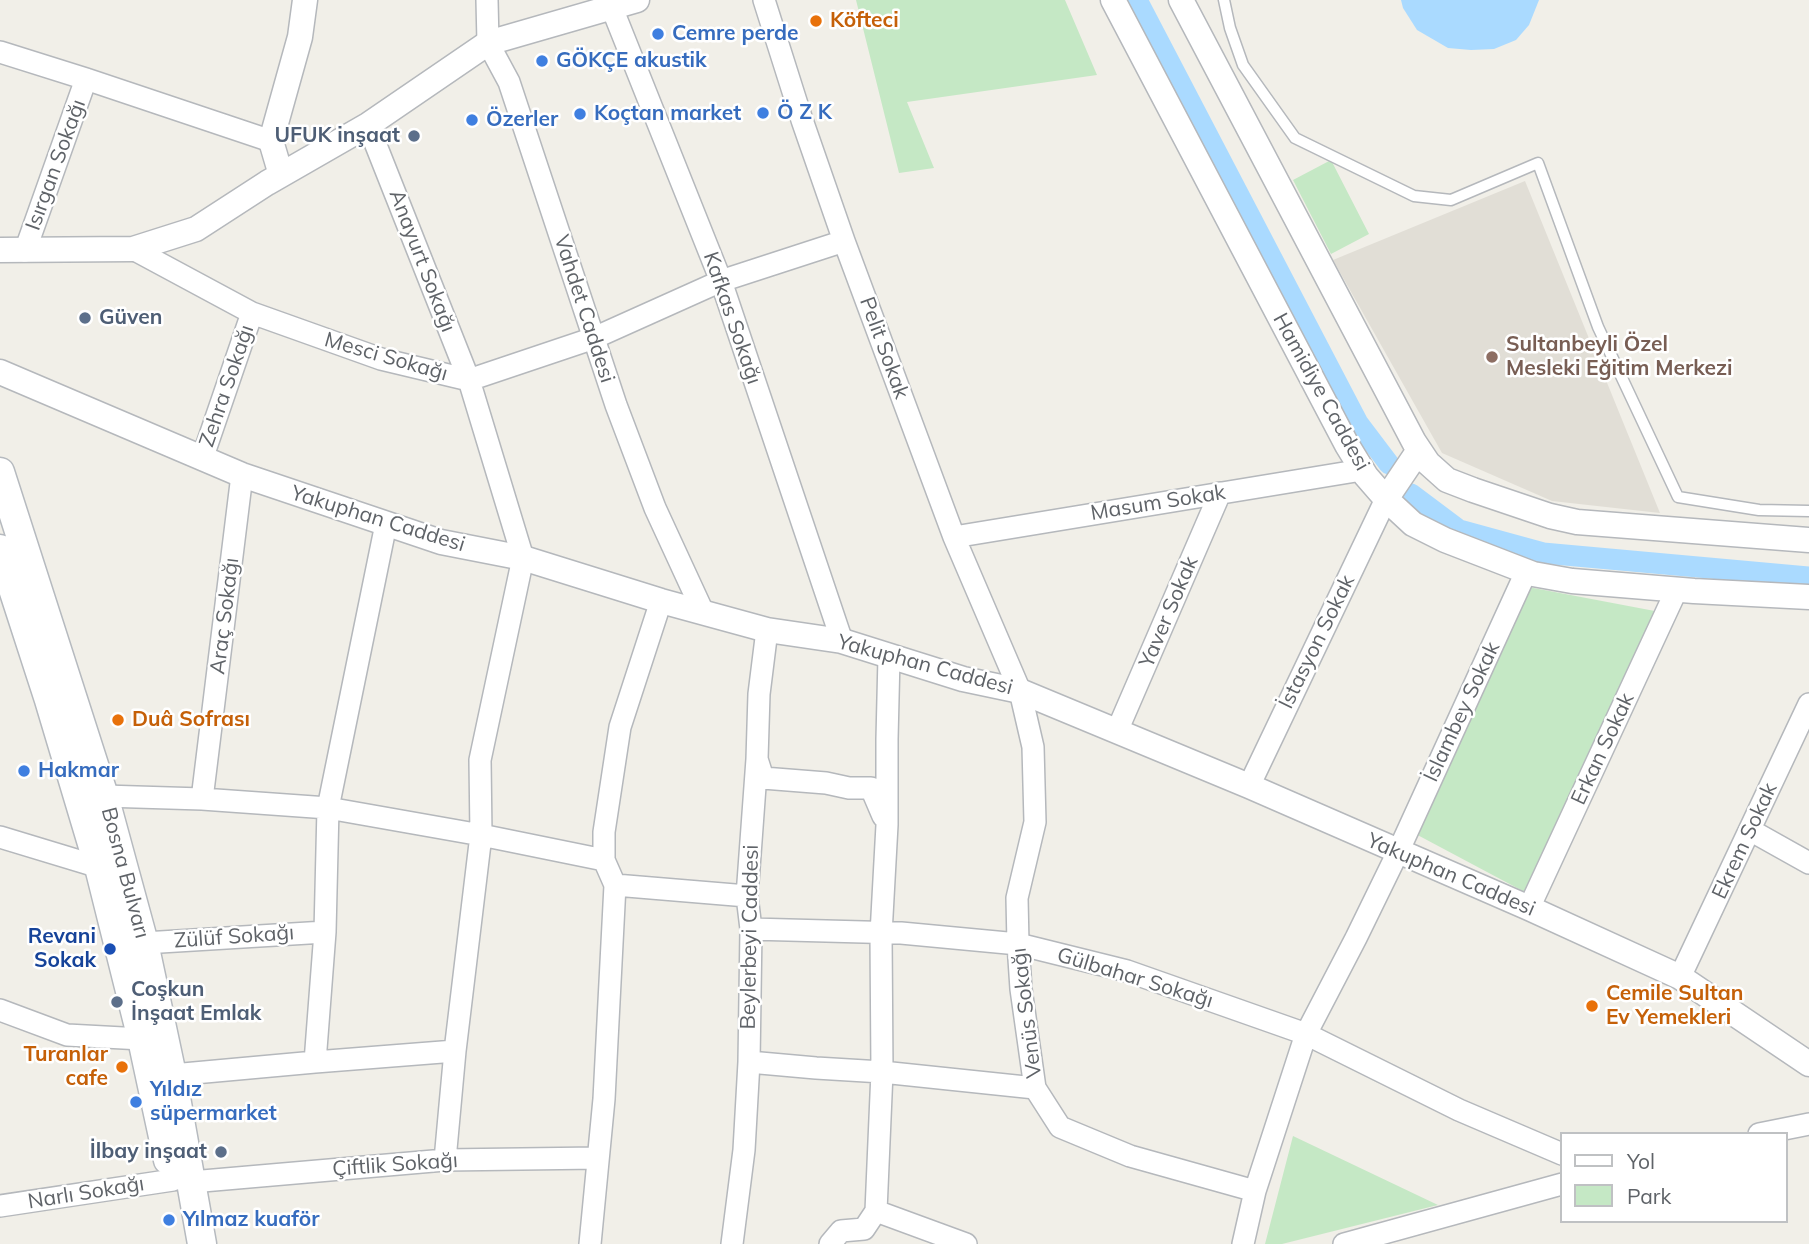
<!DOCTYPE html>
<html>
<head>
<meta charset="utf-8">
<style>
	body { margin:0 }
	#map { position:relative; width:1809px; height:1244px; overflow:hidden; background:#f1efe8; font-family:Mulish,sans-serif }
	canvas { display:block }
	.legend { position:absolute; left:1560px; top:1132px; width:228px; height:91px; box-sizing:border-box; background:#fff; border:2px solid #bfc1c3; margin:0; padding:9px 12px; list-style:none; font-size:21px; color:#5f6368 }
	.legend li { display:flex; align-items:center; gap:14px; height:35px }
	.legend b { width:35px; border:2px solid #bfc1c3 }
</style>
</head>
<body>
<div id="map">
<canvas width="1809" height="1244"></canvas>
<ul class="legend">
<li><b style="height:9px;background:#fff"></b>Yol</li>
<li><b style="height:19px;background:#c5e8c5"></b>Park</li>
</ul>
</div>
<script>
const g = document.querySelector('canvas').getContext('2d');
g.lineJoin = 'round';
function fill(path, color) { g.fillStyle = color; g.fill(path, 'evenodd'); }
const toPath = rows => new Path2D(rows.map(r => 'M' + r).join(''));
function trace(path, color, width, dash) { g.strokeStyle = color; g.lineWidth = width; g.lineCap = dash ? 'butt' : 'round'; g.setLineDash(dash || []); g.stroke(path); }
function label(font, color, halo, rows, align = 'center') {
  g.font = font + ' Mulish,sans-serif'; g.lineWidth = 5; g.setLineDash([]); g.textBaseline = 'middle'; g.strokeStyle = halo; g.fillStyle = color; for (const [text, x, y, turn = 0] of rows) {
    g.save(); g.translate(x, y); g.rotate((+turn || 0) * Math.PI / 180); g.textAlign = isNaN(turn) ? turn : align; if (halo) g.strokeText(text, 0, 0); g.fillText(text, 0, 0); g.restore();
  }
}
const education = toPath([
	[1525,181,1660,513,1552,501,1442,453,1333,260]
]);
const green = toPath([
	[856,0,1065,0,1097,75,907,102,934,168,899,173],
	[1331,160,1369,234,1331,254,1293,180],
	[1523,586,1660,612,1534,897,1410,831],
	[1293,1136,1438,1205,1282,1244,1265,1244]
]);
const water = toPath([
	[1401,0,1539,0,1529,25,1516,40,1494,49,1471,50,1448,48,1417,30,1403,8]
]);
const canal = toPath([
	[1137,0,1358,423,1389,464],
	[1411,494,1459,530,1543,553,1809,577]
]);
const service = toPath([
	[1224,0,1230,28,1243,65,1295,138,1414,196,1451,200,1538,163,1598,327,1678,497,1759,510,1809,511]
]);
const minor = toPath([
	[487,0,488,43,509,82,616,405,655,508,703,612],
	[611,0,612,8,721,281,842,641],
	[764,0,802,120,844,241,954,537,1020,691,1033,747,1035,822,1017,898,1018,944,1021,989,1035,1088,1060,1127,1130,1156,1255,1191],
	[0,52,86,79,271,141],
	[133,249,252,313,381,359,469,380,594,338,721,281,844,241],
	[25,251,86,79],
	[202,459,252,313],
	[954,537,1362,470],
	[889,657,887,739,887,825,881,934,882,1072,876,1211,966,1244],
	[1117,731,1220,493],
	[757,759,763,778,826,783,849,788,871,788,883,816],
	[1249,786,1386,499],
	[104,796,202,799,328,808,481,835,604,860,604,832,620,727,661,601],
	[202,799,242,475],
	[1750,830,1809,863],
	[0,837,99,867],
	[615,885,747,896],
	[1529,908,1677,589],
	[751,929,901,933,1018,944,1127,971,1306,1034,1459,1110,1562,1154],
	[144,943,325,932],
	[1680,977,1809,704],
	[0,1010,67,1035,142,1039],
	[315,1062,455,1051,481,835,480,760,523,558,469,380,368,125],
	[749,1062,816,1068,882,1072,1035,1088],
	[172,1075,315,1062,325,932,328,808,386,524],
	[1759,1134,1809,1124],
	[445,1160,455,1051],
	[191,1182,445,1160,598,1158],
	[0,1206,173,1180],
	[590,1244,604,1099,615,885,604,860],
	[732,1244,744,1150,749,1062,751,929,747,896,757,759,759,694,767,630],
	[830,1244,841,1231,864,1229,876,1211],
	[1243,1244,1255,1191,1306,1034,1356,938,1398,852,1526,572],
	[1344,1244,1562,1184]
]);
const tertiary = toPath([
	[1113,0,1347,445,1366,476,1386,499,1413,524,1445,540,1533,574,1572,581,1694,591,1809,597],
	[1181,0,1414,442,1428,463,1447,480,1473,490,1550,516,1577,522,1809,540],
	[281,175,271,141,300,37,305,0],
	[0,250,133,249,196,229,267,183,368,125,488,43,637,0],
	[0,372,242,475,441,542,523,558,661,601,767,630,842,641,963,679,1020,691,1249,786,1529,908,1680,977,1809,1064],
	[1386,499,1419,450]
]);
const secondary = toPath([
	[0,472,104,796,144,943,172,1075,202,1244],
	[0,549,49,700,99,867,142,1039,168,1160]
]);
const markers = [
	[816,21,7,"#e8710a"],
	[658,34,7,"#3f7fe0"],
	[542,61,7,"#3f7fe0"],
	[763,113,7,"#3f7fe0"],
	[580,114,7,"#3f7fe0"],
	[472,120,7,"#3f7fe0"],
	[414,136,7,"#5c6f8a"],
	[85,318,7,"#5c6f8a"],
	[1492,357,7,"#8d6e63"],
	[118,720,7,"#e8710a"],
	[24,771,7,"#3f7fe0"],
	[110,949,7,"#1a4fb4"],
	[117,1002,7,"#5c6f8a"],
	[1592,1006,7,"#e8710a"],
	[122,1067,7,"#e8710a"],
	[136,1102,7,"#3f7fe0"],
	[221,1152,7,"#5c6f8a"],
	[169,1220,7,"#3f7fe0"]
];
const foodNames = [
	["Köfteci",830,21],
	["Duâ Sofrası",132,720],
	["Cemile Sultan",1606,994],
	["Ev Yemekleri",1606,1018],
	["Turanlar",108,1055,"right"],
	["cafe",108,1079,"right"]
];
const shopNames = [
	["Cemre perde",672,34],
	["GÖKÇE akustik",556,61],
	["Ö Z K",777,113],
	["Koçtan market",594,114],
	["Özerler",486,120],
	["Hakmar",38,771],
	["Yıldız",150,1090],
	["süpermarket",150,1114],
	["Yılmaz kuaför",183,1220]
];
const serviceNames = [
	["UFUK inşaat",400,136],
	["Güven",99,318,"left"],
	["Coşkun",131,990,"left"],
	["İnşaat Emlak",131,1014,"left"],
	["İlbay inşaat",207,1152]
];
const streetNames = [
	["Isırgan Sokağı",56,165,-70],
	["Anayurt Sokağı",422,261,69],
	["Vahdet Caddesi",584,309,72],
	["Kafkas Sokağı",732,318,71],
	["Pelit Sokak",884,348,70],
	["Mesci Sokağı",386,357,16],
	["Zehra Sokağı",227,386,-71],
	["Hamidiye Caddesi",1321,392,61],
	["Masum Sokak",1158,503,-9],
	["Yakuphan Caddesi",378,519,17],
	["Yaver Sokak",1169,612,-67],
	["Araç Sokağı",225,616,-83],
	["İstasyon Sokak",1317,642,-64],
	["Yakuphan Caddesi",925,665,15],
	["İslambey Sokak",1462,712,-65],
	["Erkan Sokak",1603,749,-65],
	["Ekrem Sokak",1745,841,-65],
	["Bosna Bulvarı",125,873,75],
	["Yakuphan Caddesi",1451,875,23],
	["Zülüf Sokağı",234,937,-4],
	["Beylerbeyi Caddesi",750,937,-89],
	["Gülbahar Sokağı",1135,978,17],
	["Venüs Sokağı",1027,1013,-97],
	["Çiftlik Sokağı",395,1165,-4],
	["Narlı Sokağı",86,1193,-9]
];
const educationNames = [
	["Sultanbeyli Özel",1506,345],
	["Mesleki Eğitim Merkezi",1506,369]
];
const transitNames = [
	["Revani",96,937],
	["Sokak",96,961]
];
fill(education, '#e1ded6');
fill(green, '#c5e8c5');
fill(water, '#aadaff');
trace(canal, '#aadaff', 21);
trace(service, '#b5b8bc', 13);
trace(minor, '#b5b8bc', 24);
trace(tertiary, '#b5b8bc', 27);
trace(secondary, '#b6babf', 31);
trace(service, '#fff', 10);
trace(minor, '#fff', 21);
trace(tertiary, '#fff', 24);
trace(secondary, '#fff', 28);
for (const [x, y, r, color] of markers) { const dot = new Path2D(); dot.arc(x, y, r, 0, 2 * Math.PI); g.fillStyle = color; g.fill(dot); trace(dot, '#fff', 2.5); }
label('bold 21px', '#c56008', '#fff', foodNames, 'left');
label('bold 21px', '#366cbe', '#fff', shopNames, 'left');
label('bold 21px', '#4e5e75', '#fff', serviceNames, 'right');
label('21px', '#5f6368', '#fff', streetNames);
label('bold 21px', '#785e54', '#fff', educationNames, 'left');
label('bold 21px', '#164399', '#fff', transitNames, 'right');
</script>
</body>
</html>
